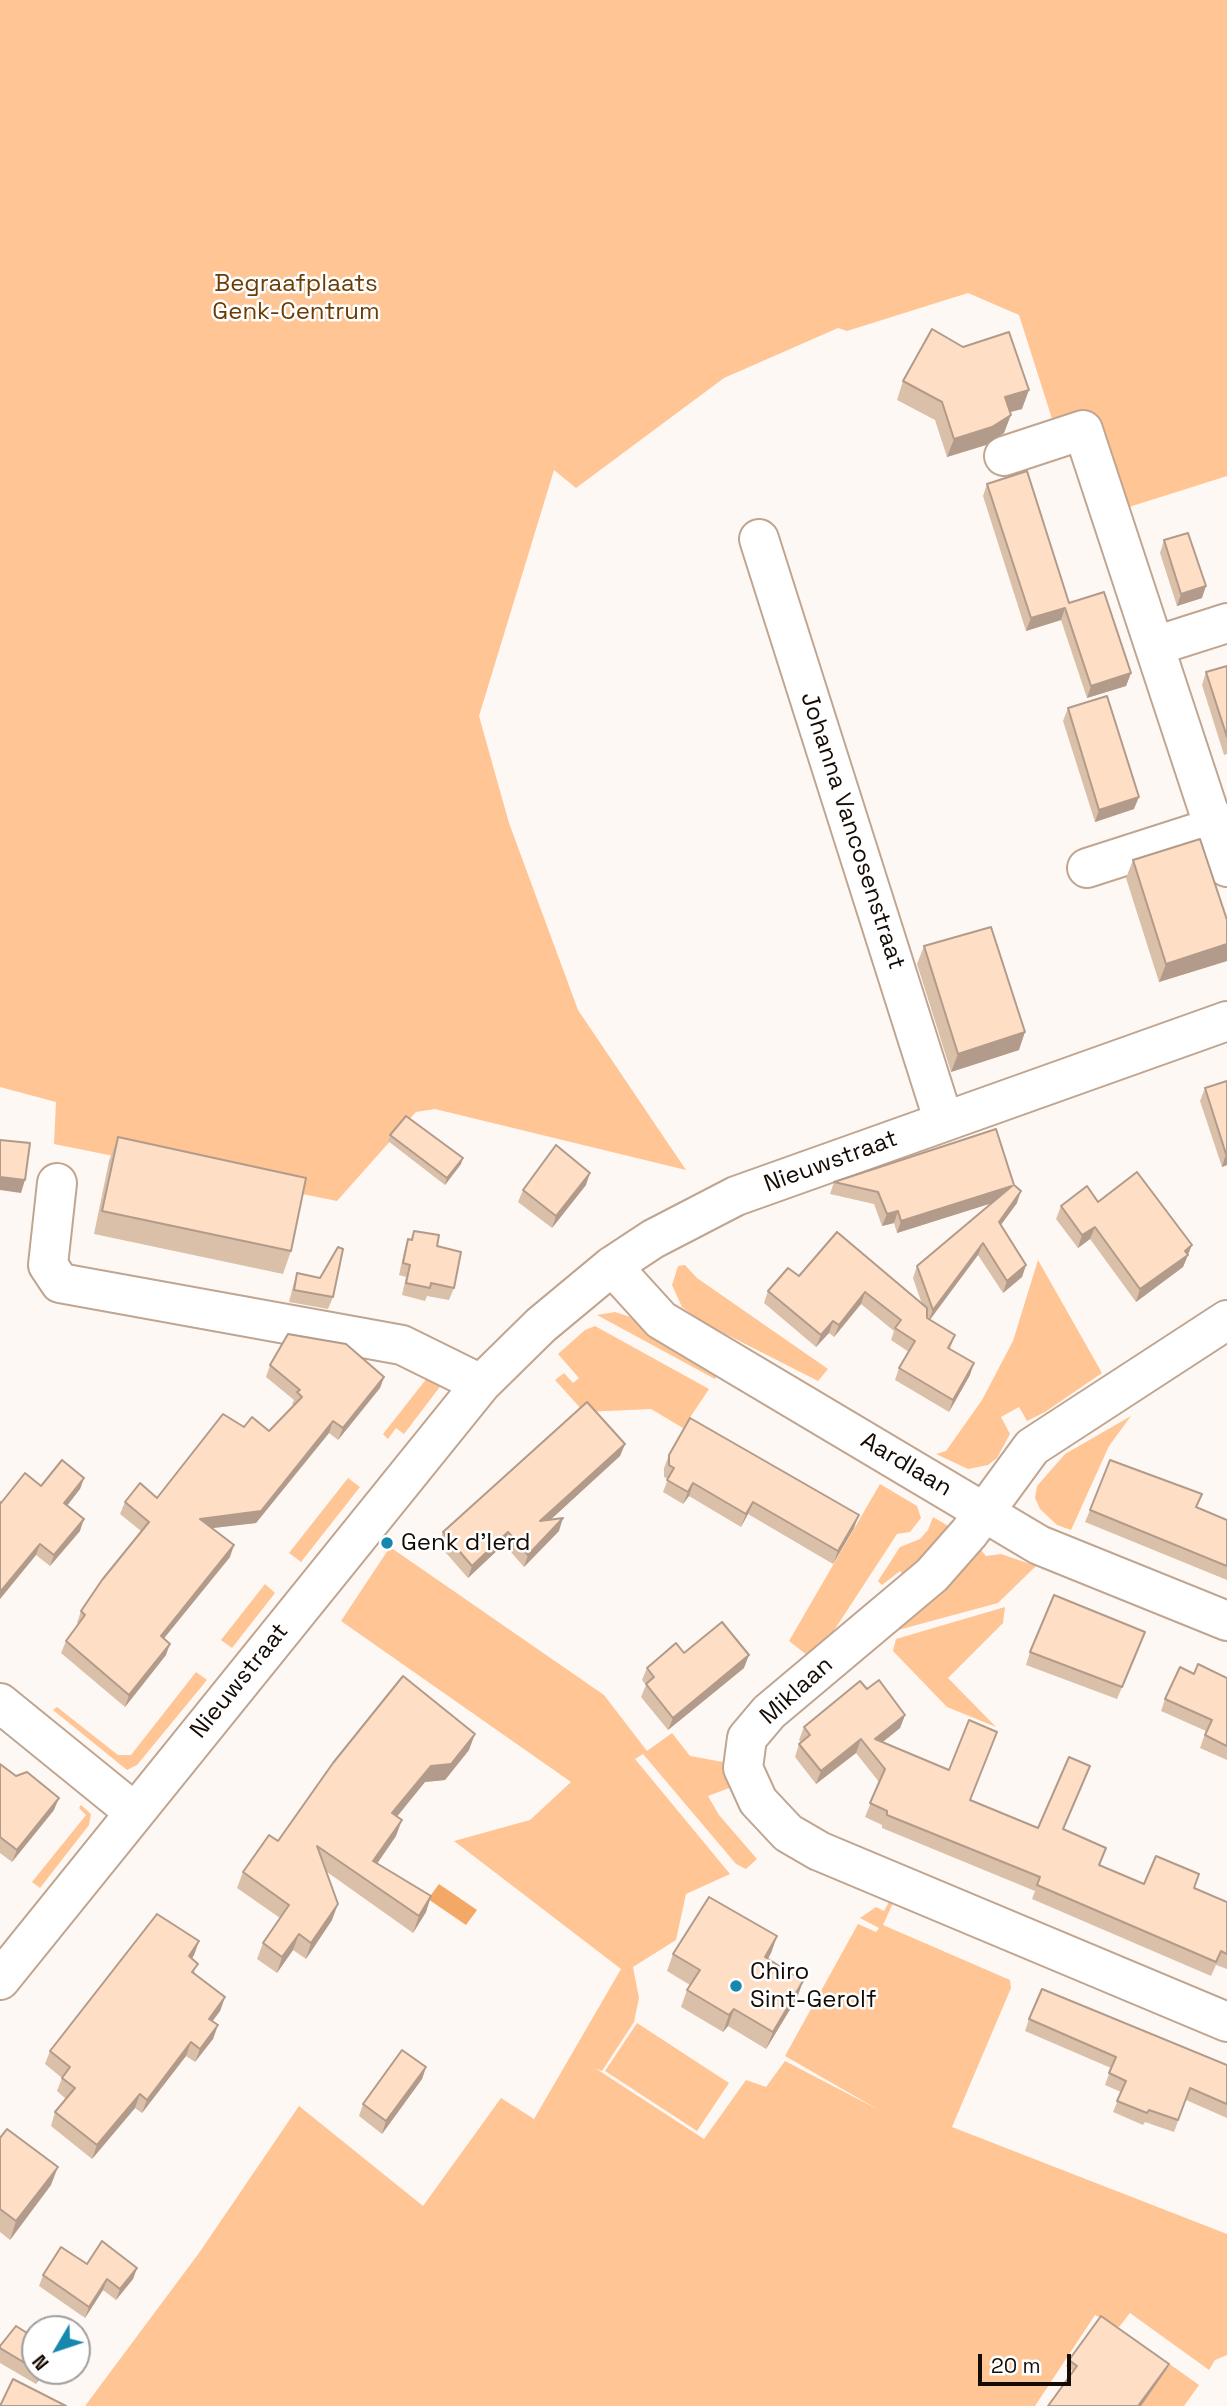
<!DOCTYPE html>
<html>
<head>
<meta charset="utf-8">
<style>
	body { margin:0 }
	#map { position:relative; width:1227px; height:2406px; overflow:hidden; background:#fef8f4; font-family:"Space Grotesk",sans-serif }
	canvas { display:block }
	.north { position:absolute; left:21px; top:2315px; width:70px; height:70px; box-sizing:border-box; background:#fff; border:2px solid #a19d9b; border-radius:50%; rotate:231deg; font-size:19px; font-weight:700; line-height:28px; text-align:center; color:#140b04 }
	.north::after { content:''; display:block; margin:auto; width:24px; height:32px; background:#1788ad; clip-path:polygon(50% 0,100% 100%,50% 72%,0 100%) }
	.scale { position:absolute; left:978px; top:2354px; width:93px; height:32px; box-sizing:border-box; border:4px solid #140b04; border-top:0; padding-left:9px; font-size:21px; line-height:24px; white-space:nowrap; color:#140b04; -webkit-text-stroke:5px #fff; paint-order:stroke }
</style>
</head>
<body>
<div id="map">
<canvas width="1227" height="2406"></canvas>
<div class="north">N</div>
<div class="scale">20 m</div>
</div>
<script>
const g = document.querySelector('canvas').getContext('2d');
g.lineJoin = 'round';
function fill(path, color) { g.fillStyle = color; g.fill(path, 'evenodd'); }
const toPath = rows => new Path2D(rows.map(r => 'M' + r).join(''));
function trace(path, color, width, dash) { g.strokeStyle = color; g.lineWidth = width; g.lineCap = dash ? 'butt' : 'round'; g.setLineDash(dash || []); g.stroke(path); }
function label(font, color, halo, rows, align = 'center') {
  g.font = font + ' "Space Grotesk",sans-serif'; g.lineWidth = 5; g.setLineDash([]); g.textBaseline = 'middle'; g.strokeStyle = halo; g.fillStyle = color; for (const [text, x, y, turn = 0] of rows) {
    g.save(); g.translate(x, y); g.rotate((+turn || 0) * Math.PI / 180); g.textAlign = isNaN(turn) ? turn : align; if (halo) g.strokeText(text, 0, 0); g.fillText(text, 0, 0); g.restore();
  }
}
const green = toPath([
	[0,0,1227,0,1227,476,1126,508,1092,411,1054,425,1019,315,968,293,847,331,838,328,724,378,576,488,554,470,479,716,509,823,578,1010,686,1170,435,1109,416,1112,337,1201,54,1144,56,1102,0,1087],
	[1038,1260,1102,1373,1045,1412,1027,1421,1019,1407,1001,1417,1010,1434,997,1458,988,1465,968,1469,936,1454,946,1451,982,1400,1013,1341],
	[685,1265,697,1278,828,1369,818,1381,702,1322,682,1307,672,1285,678,1266],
	[615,1312,646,1322,720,1371,715,1379,597,1315],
	[595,1326,709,1389,683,1428,651,1409,584,1412,555,1380,564,1373,573,1383,579,1378,558,1354,585,1330],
	[431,1373,442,1384,404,1434,396,1428,388,1439,383,1434],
	[1131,1416,1109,1446,1071,1530,1057,1525,1040,1509,1035,1498,1037,1486,1065,1454],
	[348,1478,360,1487,301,1562,289,1553],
	[880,1484,917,1506,921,1518,910,1532,897,1534,833,1632,807,1655,789,1641],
	[933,1517,950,1527,909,1582,900,1571,882,1585,878,1581,900,1547,920,1539,928,1530],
	[390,1547,604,1695,647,1751,672,1733,690,1756,723,1762,729,1788,708,1796,719,1815,757,1859,746,1869,736,1864,643,1754,635,1759,730,1874,686,1894,676,1940,633,1967,639,1998,634,2022,602,2071,595,2068,704,2139,746,2080,766,2087,785,2061,879,2110,785,2056,858,1924,876,1932,879,1928,860,1918,876,1907,884,1911,889,1902,893,1903,883,1925,1010,1980,1011,1988,952,2127,1227,2234,1227,2355,1215,2360,1209,2370,1130,2313,1119,2327,1095,2315,1035,2406,85,2406,199,2253,299,2106,423,2206,501,2098,534,2119,621,1969,454,1841,530,1820,571,1782,341,1621],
	[980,1549,986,1556,1001,1554,1036,1566,998,1603,887,1633],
	[265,1584,275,1593,232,1648,221,1640],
	[1005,1607,1003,1623,948,1678,996,1727,947,1707,893,1651,896,1639],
	[196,1672,207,1680,137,1765,127,1770,53,1710,57,1707,118,1755,131,1755],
	[81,1805,91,1814,89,1825,40,1888,32,1882,86,1815,79,1808],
	[637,2023,729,2083,697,2131,605,2071],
	[1154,2353,1199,2385,1184,2406,1141,2406,1146,2355]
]);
const water = toPath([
	[439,1884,477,1910,466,1925,428,1899]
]);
const minor = toPath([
	[1004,456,1083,430,1227,867],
	[759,539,944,1122],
	[1155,646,1227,623],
	[1087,868,1227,823],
	[57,1183,48,1265,60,1283,402,1345,481,1384],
	[612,1266,661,1320,1039,1545,1227,1621],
	[1227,1320,1032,1447,969,1533,932,1575,769,1712,747,1738,743,1768,758,1801,788,1833,819,1851,1227,2022],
	[0,1703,133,1811],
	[0,1980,481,1384,541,1325,612,1266,653,1239,736,1196,1227,1021]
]);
const wall = toPath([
	[903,381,1022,409,1010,412,1004,433,986,445,947,457,935,420,897,400],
	[987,484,1069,603,1131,673,1126,686,1087,698,1061,620,1026,631,983,496],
	[1164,540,1202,598,1177,606,1160,553],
	[1227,666,1227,754,1224,755,1202,685,1206,672],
	[1068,708,1134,809,1095,822,1063,721],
	[1133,860,1227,920,1227,961,1159,982,1126,878],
	[924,946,1019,1050,951,1072,917,964],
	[1227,1081,1227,1165,1222,1167,1200,1101,1205,1088],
	[390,1135,461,1164,445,1185,388,1141],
	[118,1137,291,1251,283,1274,94,1234,109,1161],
	[834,1182,1017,1203,1001,1225,1026,1265,1022,1277,1003,1293,978,1255,930,1320,955,1335,950,1349,970,1375,949,1412,895,1380,899,1368,909,1352,891,1340,894,1331,861,1304,834,1337,829,1333,816,1347,764,1303,768,1291,799,1276,922,1304,913,1278,917,1266,992,1203,897,1233,894,1223,882,1226,874,1204,830,1194],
	[586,1185,552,1228,518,1202,523,1190],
	[1098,1202,1187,1258,1183,1267,1136,1302,1090,1239,1078,1248,1056,1219,1061,1206],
	[414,1231,437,1246,454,1288,449,1300,427,1296,425,1301,402,1295,406,1277,399,1275,404,1252,408,1239,411,1240],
	[297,1273,320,1278,333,1297,328,1309,289,1302,293,1286],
	[270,1365,384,1377,380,1388,338,1440,329,1433,256,1523,213,1528,230,1557,164,1638,166,1655,125,1707,61,1653,66,1641,78,1624,77,1623,81,1611,141,1531,120,1514,125,1502,157,1498,244,1427,269,1431,294,1405,292,1404,294,1400,266,1377],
	[625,1444,620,1456,550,1520,559,1531,524,1567,504,1544,468,1578,439,1545,443,1532],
	[669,1455,854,1528,833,1564,748,1514,741,1527,689,1496,683,1504,663,1492,668,1479,664,1477,664,1468],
	[84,1478,80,1489,67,1505,80,1531,50,1566,36,1555,0,1599,0,1502,1,1503,41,1486],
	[1197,1507,1227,1520,1227,1580,1085,1522,1090,1510],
	[1140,1645,1117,1699,1026,1665,1030,1652],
	[684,1653,744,1668,668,1730,641,1697,646,1685,642,1680,647,1668],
	[1194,1674,1227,1678,1227,1760,1200,1748,1206,1731,1161,1711,1165,1699],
	[867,1689,905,1715,900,1728,883,1742,970,1801,1038,1828,1085,1779,1063,1829,1100,1865,1144,1884,1194,1888,1227,1902,1227,1969,1216,1965,1211,1976,1032,1899,1035,1891,882,1828,882,1825,865,1817,879,1782,856,1753,816,1784,795,1757,799,1744,801,1742,799,1740,804,1727],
	[469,1750,445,1780,425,1782,397,1816,396,1836,377,1863,431,1896,426,1912,413,1933,327,1872,332,1920,306,1959,293,1950,277,1973,257,1959,263,1943,280,1918,237,1888,243,1872,278,1841],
	[0,1764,54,1810,12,1862,0,1853],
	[777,1936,771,1953,768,1959,803,1981,797,1998,766,2049,728,2026,723,2032,681,2007,687,1990,690,1985,667,1971,673,1954],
	[199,1941,194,1955,192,1959,195,1974,225,1997,220,2011,213,2021,218,2025,213,2039,195,2062,186,2056,142,2113,135,2108,92,2159,51,2126,55,2112,66,2099,57,2091,62,2078,45,2064,50,2051],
	[1029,2019,1227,2065,1227,2118,1186,2100,1174,2132,1145,2122,1143,2125,1113,2112,1121,2092,1105,2085,1111,2068,1025,2031],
	[426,2067,422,2079,382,2134,359,2116,363,2104],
	[0,2138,51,2185,10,2240,0,2232],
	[87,2264,137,2268,133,2279,116,2300,103,2290,85,2318,39,2286,43,2275],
	[35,2338,35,2371,44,2371,36,2384,0,2363,0,2346],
	[1069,2360,1169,2364,1166,2370,1141,2406,1048,2406,1073,2371,1066,2366]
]);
const shadedWall = toPath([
	[1029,390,1022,409,999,415,1005,397],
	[1011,415,1004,433,986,445,947,457,954,439],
	[1206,586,1202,598,1177,606,1181,594],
	[1065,608,1061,620,1026,631,1031,618],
	[1131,673,1126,686,1087,698,1091,686],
	[1139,797,1134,809,1095,822,1099,810],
	[1227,944,1227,961,1159,982,1166,964],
	[1025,1032,1019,1050,951,1072,958,1054],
	[1226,1154,1227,1154,1227,1165,1222,1167],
	[463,1158,461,1164,445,1185,447,1178],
	[590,1173,586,1185,552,1228,556,1216],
	[0,1177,25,1180,21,1193,0,1190],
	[1012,1186,1008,1198,897,1233,901,1221],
	[1021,1191,1017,1203,994,1234,999,1222],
	[898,1211,894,1223,882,1226,887,1214],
	[1095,1227,1090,1239,1078,1248,1082,1235],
	[983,1243,978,1255,928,1322,933,1310],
	[1192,1245,1183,1267,1136,1302,1140,1289],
	[1026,1265,1022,1277,1003,1293,1007,1281],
	[865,1292,861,1304,834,1337,839,1325],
	[833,1321,829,1333,816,1347,821,1335],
	[974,1363,970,1375,949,1412,953,1400],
	[384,1377,380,1388,338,1440,343,1428],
	[333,1421,329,1433,256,1523,196,1530,200,1519],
	[625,1444,620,1456,535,1534,540,1521],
	[84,1478,80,1489,60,1515,64,1503],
	[693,1483,689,1496,683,1504,688,1492],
	[753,1502,748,1514,741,1527,746,1514],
	[859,1515,854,1528,833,1564,838,1551],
	[563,1518,559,1531,524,1567,528,1555],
	[84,1519,80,1531,50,1566,54,1555],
	[508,1532,504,1544,468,1578,472,1566],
	[40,1544,36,1555,0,1599,0,1592],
	[234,1545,230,1557,157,1647,161,1636],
	[170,1644,166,1655,125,1707,129,1695],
	[749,1655,744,1668,668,1730,673,1718],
	[905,1715,900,1728,870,1752,875,1739],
	[475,1734,469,1750,445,1780,425,1782,387,1829,392,1813,431,1766],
	[861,1739,856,1753,816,1784,821,1771],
	[59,1798,54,1810,12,1862,17,1850],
	[402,1820,396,1836,368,1877,373,1861],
	[431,1896,426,1912,413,1933,419,1916],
	[338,1904,332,1920,306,1959,311,1943],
	[299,1934,293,1950,277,1973,282,1957],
	[777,1936,771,1953,759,1974,765,1957],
	[199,1941,194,1955,184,1970,189,1956],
	[803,1981,797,1998,766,2049,773,2032],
	[225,1997,220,2011,204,2032,209,2019],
	[734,2009,728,2026,723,2032,729,2015],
	[218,2025,213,2039,195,2062,200,2049],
	[191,2042,186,2056,142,2113,147,2100],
	[426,2067,422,2079,382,2134,386,2121],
	[140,2094,135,2108,92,2159,97,2145],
	[58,2167,51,2185,10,2240,16,2221],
	[137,2268,133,2279,116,2300,120,2289],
	[107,2279,103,2290,85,2318,89,2307],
	[1169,2364,1166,2370,1141,2406,1138,2406],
	[41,2371,44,2371,36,2384]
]);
const building = toPath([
	[932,329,963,347,1009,332,1029,390,1005,397,1011,415,992,427,954,439,942,402,903,381,932,329],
	[1027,471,1069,603,1104,592,1131,673,1091,686,1065,608,1031,618,987,484,1027,471],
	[1188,533,1206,586,1181,594,1164,540,1188,533],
	[1227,666,1227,737,1206,672,1227,666],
	[1107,696,1139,797,1099,810,1068,708,1107,696],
	[1200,839,1227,920,1227,944,1166,964,1133,860,1200,839],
	[991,927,1025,1032,958,1054,924,946,991,927],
	[1227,1081,1227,1154,1226,1154,1205,1088,1227,1081],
	[406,1116,463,1158,447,1178,390,1135,406,1116],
	[996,1129,1014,1185,1021,1191,999,1222,1026,1265,1007,1281,983,1243,933,1310,917,1266,1012,1186,901,1221,898,1211,887,1214,878,1192,834,1182,996,1129],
	[118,1137,306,1178,291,1251,102,1211,118,1137],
	[0,1140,30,1143,25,1180,0,1177,0,1140],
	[556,1145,590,1173,556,1216,523,1190,556,1145],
	[1137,1172,1192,1245,1185,1251,1188,1255,1140,1289,1095,1227,1082,1235,1061,1206,1087,1186,1098,1202,1137,1172],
	[414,1231,439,1235,437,1246,461,1252,454,1288,431,1283,430,1288,406,1283,410,1265,403,1263,408,1239,412,1240,414,1231],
	[837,1232,927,1308,927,1318,955,1335,948,1348,974,1363,953,1400,899,1368,915,1341,895,1328,901,1320,865,1292,839,1325,833,1321,821,1335,768,1291,788,1268,799,1276,837,1232],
	[338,1247,343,1249,333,1297,294,1290,297,1273,320,1278,338,1247],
	[288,1334,346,1344,384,1377,343,1428,333,1421,261,1511,200,1519,234,1545,161,1636,170,1644,129,1695,66,1641,85,1615,81,1611,102,1580,149,1522,125,1502,140,1483,157,1498,223,1414,244,1427,252,1417,269,1431,302,1397,297,1392,300,1390,270,1365,288,1334],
	[587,1402,625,1444,540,1521,563,1518,528,1555,508,1532,472,1566,443,1532,587,1402],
	[690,1418,859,1515,838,1551,753,1502,746,1514,693,1483,688,1492,667,1480,674,1468,669,1465,669,1455,690,1418],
	[62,1460,84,1478,64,1503,84,1519,54,1555,40,1544,0,1592,0,1502,1,1503,25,1473,41,1486,62,1460],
	[1110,1460,1202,1494,1196,1507,1227,1520,1227,1566,1090,1510,1110,1460],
	[1054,1595,1145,1632,1122,1687,1030,1652,1054,1595],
	[722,1622,749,1655,673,1718,646,1684,654,1677,647,1668,676,1643,684,1653,722,1622],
	[1198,1664,1227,1678,1227,1746,1205,1735,1212,1720,1165,1699,1180,1667,1194,1674,1198,1664],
	[403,1676,475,1734,451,1764,431,1766,392,1813,402,1820,373,1861,431,1896,419,1916,317,1846,338,1904,311,1943,299,1934,282,1957,263,1943,289,1905,243,1872,269,1835,278,1841,333,1763,403,1676],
	[879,1680,905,1715,875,1739,949,1770,969,1720,997,1732,970,1800,1038,1828,1069,1757,1090,1766,1063,1829,1106,1848,1099,1865,1144,1884,1156,1856,1199,1874,1194,1888,1227,1902,1227,1954,1221,1951,1216,1962,1037,1885,1040,1877,887,1815,887,1811,870,1803,885,1769,861,1739,821,1771,799,1744,810,1735,804,1727,860,1681,867,1689,879,1680],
	[0,1764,16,1776,27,1772,59,1798,17,1850,0,1837,0,1764],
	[709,1897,777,1936,765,1957,803,1981,773,2032,734,2009,729,2015,687,1990,700,1970,673,1954,709,1897],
	[157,1914,199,1941,189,1956,198,1964,192,1972,225,1997,209,2019,218,2025,200,2049,191,2042,147,2100,140,2094,97,2145,55,2112,75,2088,62,2078,70,2067,50,2051,157,1914],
	[1042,1989,1227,2065,1227,2104,1190,2088,1178,2120,1149,2110,1147,2113,1117,2101,1126,2081,1109,2073,1116,2057,1029,2019,1042,1989],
	[402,2050,426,2067,386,2121,363,2104,402,2050],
	[7,2129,58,2167,16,2221,0,2209,0,2138,7,2129],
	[102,2241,137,2268,120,2289,107,2279,89,2307,43,2275,61,2247,87,2264,102,2241],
	[1101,2316,1169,2364,1138,2406,1048,2406,1077,2366,1069,2360,1101,2316],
	[16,2326,35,2338,35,2369,0,2348,0,2346,16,2326],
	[13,2379,66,2406,0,2406,13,2379]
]);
const markers = [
	[387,1543,7,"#1788ad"],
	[736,1986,7,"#1788ad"]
];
const parkNames = [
	["Begraafplaats",296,284],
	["Genk-Centrum",296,312]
];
const streetNames = [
	["Johanna Vancosenstraat",852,831,72],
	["Nieuwstraat",831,1162,-20],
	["Aardlaan",906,1465,31],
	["Nieuwstraat",240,1681,-51],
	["Miklaan",797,1691,-42]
];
const poiNames = [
	["Genk d'Ierd",401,1543],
	["Chiro",750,1972],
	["Sint-Gerolf",750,2000]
];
fill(green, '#ffc594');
fill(water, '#f4a865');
trace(minor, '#c0a590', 42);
trace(minor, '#fff', 38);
fill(wall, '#dabfa9');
fill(shadedWall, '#b29b8a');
fill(building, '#fedec5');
trace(building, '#b29b8a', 2);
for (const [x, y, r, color] of markers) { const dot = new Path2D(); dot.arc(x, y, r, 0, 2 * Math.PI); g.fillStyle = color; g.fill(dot); trace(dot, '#fff', 2.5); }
label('24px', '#6c3c04', '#fff', parkNames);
label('24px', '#140b04', '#fff', streetNames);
label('24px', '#140b04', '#fff', poiNames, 'left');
</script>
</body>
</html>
